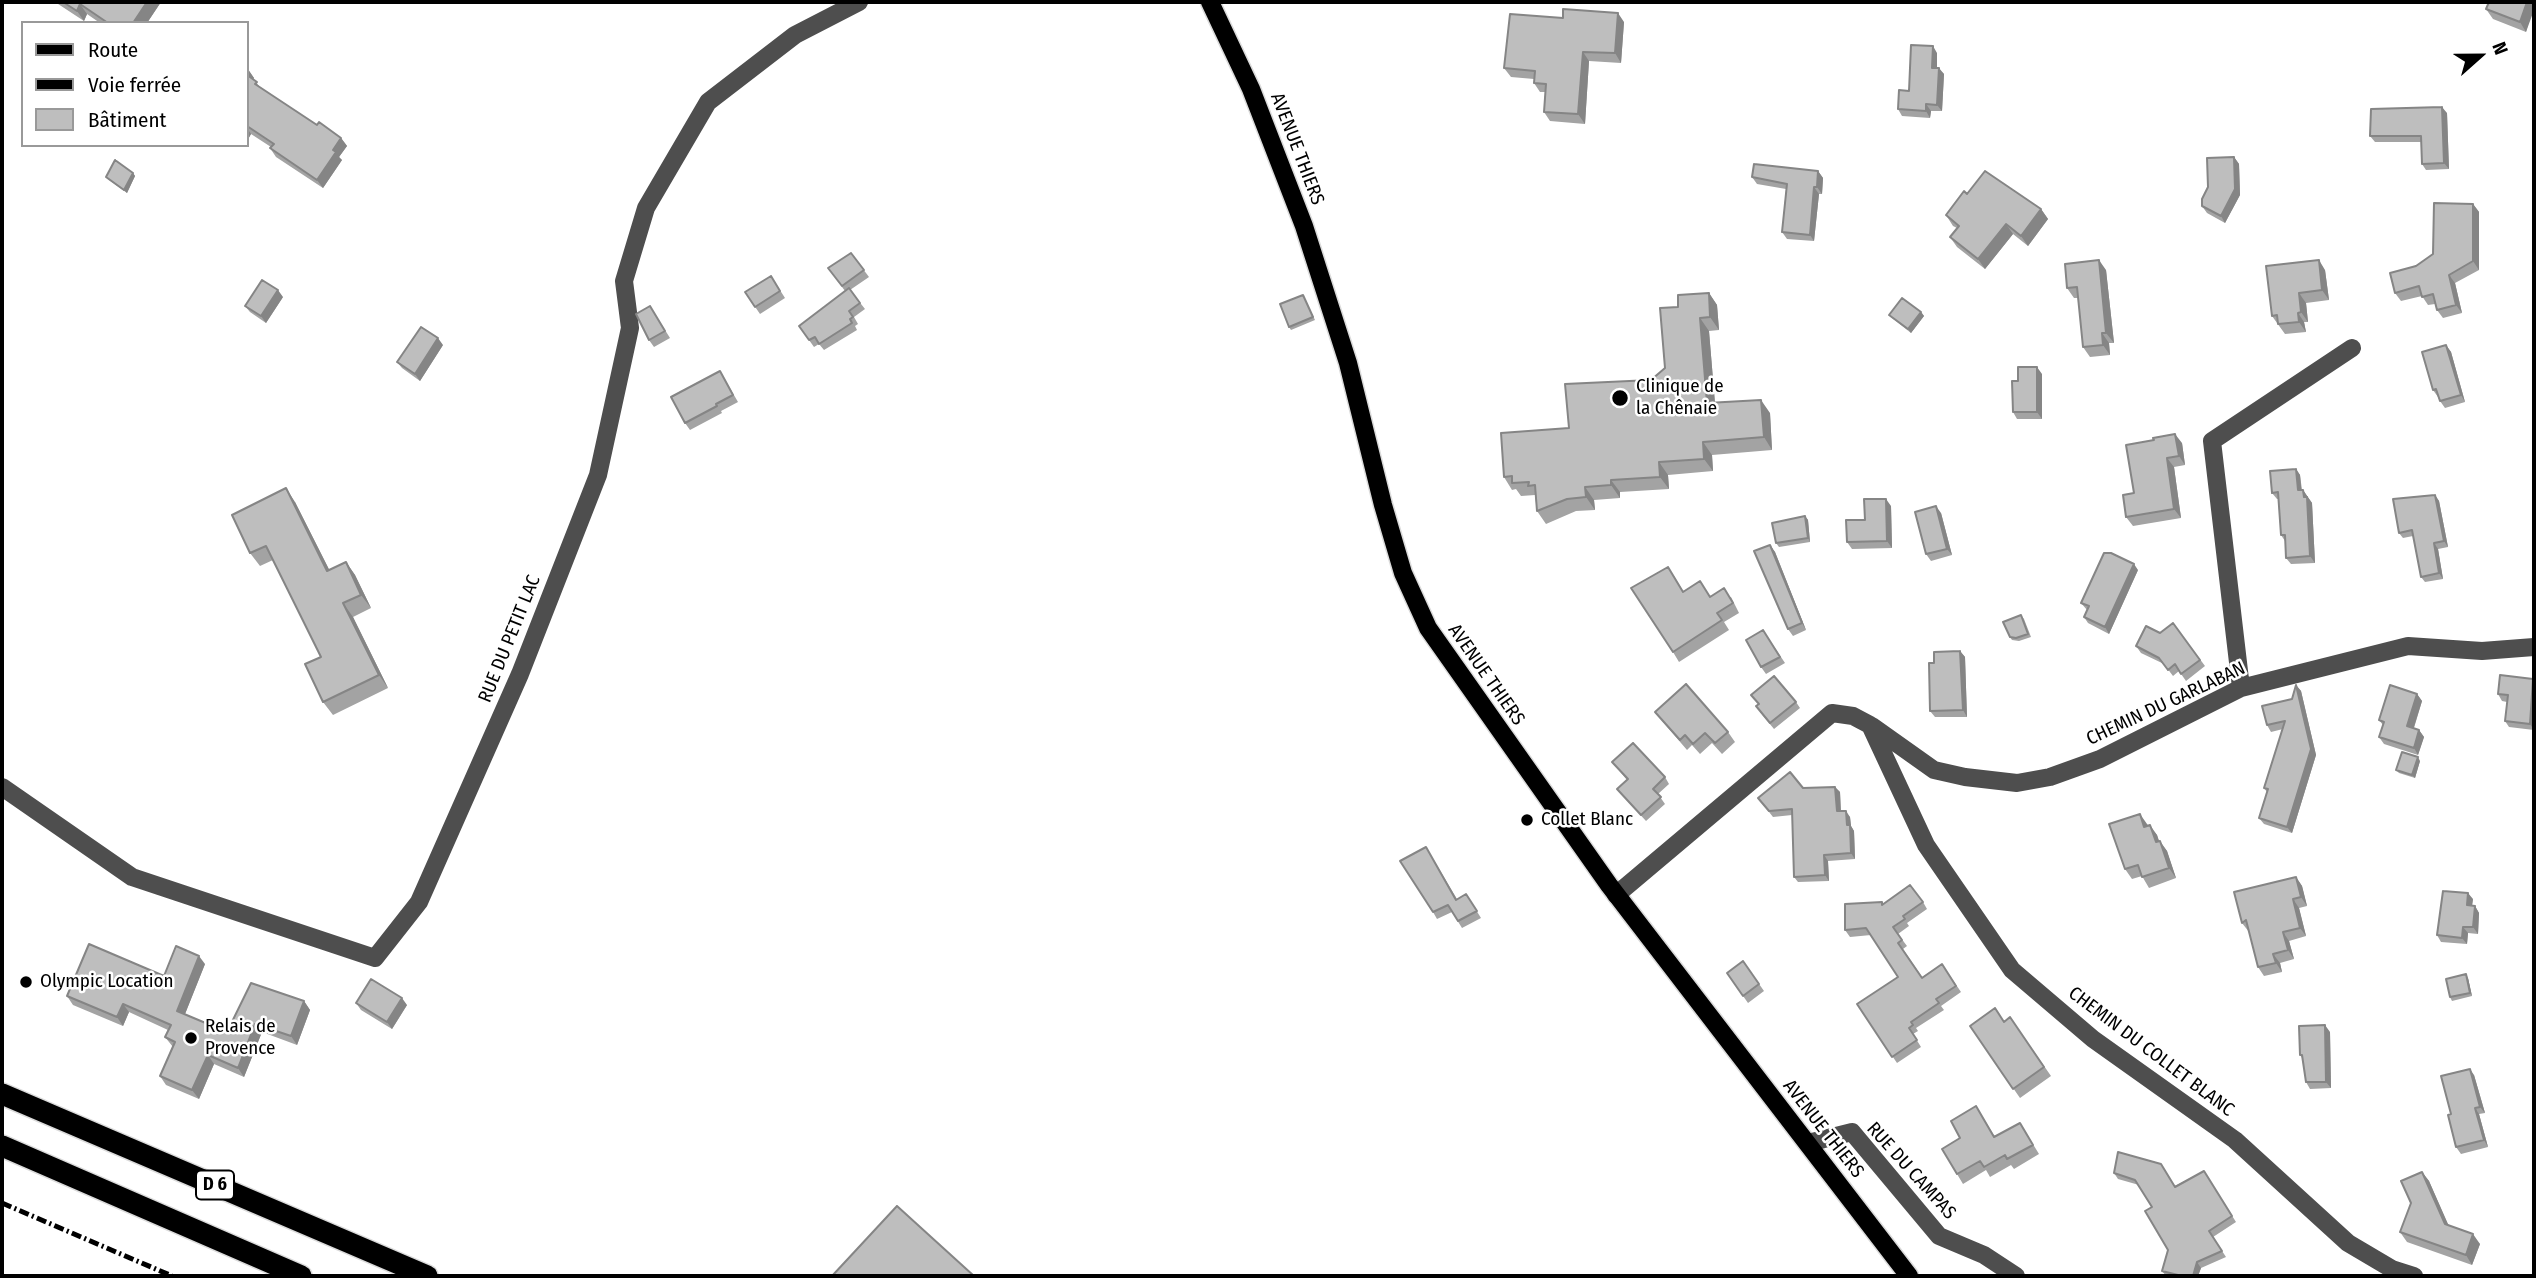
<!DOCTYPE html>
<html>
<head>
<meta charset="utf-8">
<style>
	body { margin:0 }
	#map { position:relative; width:2536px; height:1278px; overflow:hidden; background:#fff; font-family:"Fira Sans Condensed",sans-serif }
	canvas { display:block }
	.frame { position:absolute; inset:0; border:4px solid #000; pointer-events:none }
	.legend { position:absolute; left:21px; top:21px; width:228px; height:126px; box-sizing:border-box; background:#fff; border:2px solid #999; margin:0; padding:9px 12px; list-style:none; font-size:21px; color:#000 }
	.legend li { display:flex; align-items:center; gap:14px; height:35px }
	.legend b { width:35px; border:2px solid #999 }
	.north { position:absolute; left:2445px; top:21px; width:70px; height:70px; -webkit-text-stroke:5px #fff; paint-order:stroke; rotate:69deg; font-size:19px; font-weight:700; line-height:28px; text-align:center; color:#000 }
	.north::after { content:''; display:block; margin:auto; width:24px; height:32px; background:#000; clip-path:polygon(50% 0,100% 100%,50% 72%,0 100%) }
</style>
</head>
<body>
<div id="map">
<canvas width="2536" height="1278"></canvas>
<div class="frame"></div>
<ul class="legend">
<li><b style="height:9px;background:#000"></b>Route</li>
<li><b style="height:9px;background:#000"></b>Voie ferrée</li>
<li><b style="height:19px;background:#bebebe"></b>Bâtiment</li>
</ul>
<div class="north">N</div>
</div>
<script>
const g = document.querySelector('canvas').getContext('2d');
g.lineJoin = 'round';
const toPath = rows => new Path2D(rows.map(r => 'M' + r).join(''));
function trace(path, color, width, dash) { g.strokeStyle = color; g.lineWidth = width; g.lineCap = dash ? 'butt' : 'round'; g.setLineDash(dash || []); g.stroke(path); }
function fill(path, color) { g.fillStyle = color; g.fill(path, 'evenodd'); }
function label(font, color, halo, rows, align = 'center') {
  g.font = font + ' "Fira Sans Condensed",sans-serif'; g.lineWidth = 5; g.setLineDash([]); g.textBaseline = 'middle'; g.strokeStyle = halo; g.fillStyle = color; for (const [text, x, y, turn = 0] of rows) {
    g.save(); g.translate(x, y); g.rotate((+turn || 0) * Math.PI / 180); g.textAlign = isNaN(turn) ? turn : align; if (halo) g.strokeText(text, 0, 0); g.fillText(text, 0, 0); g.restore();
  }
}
const minor = toPath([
	[2241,688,2212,441,2352,348],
	[1872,726,1934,770,1965,777,2017,783,2050,777,2100,759,2241,688,2408,646,2482,651,2534,647],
	[2,787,132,877,375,958,419,902,520,674,598,475,630,328,624,281,646,208,708,102,795,35,859,2],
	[1616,895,1832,713,1853,716,1870,725,1926,845,2012,970,2093,1039,2235,1140,2348,1243,2392,1269,2414,1276],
	[1808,1143,1852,1132,1939,1236,1984,1255,2016,1276]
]);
const major = toPath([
	[1210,2,1251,89,1304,226,1348,363,1383,505,1403,573,1428,628,1609,885,1909,1276]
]);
const highway = toPath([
	[2,1094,427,1276],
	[2,1146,301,1276]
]);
const rail = toPath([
	[2,1203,172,1276]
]);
const wall = toPath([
	[55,2,161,2,147,23,100,23,87,14,84,21],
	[2534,2,2526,32,2493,19,2486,9],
	[1624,22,1621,63,1589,61,1585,124,1550,121,1544,112,1545,92,1540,92,1534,83,1534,79,1511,77,1504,68],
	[1937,53,1937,68,1944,74,1942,111,1931,111,1930,118,1902,116,1898,109,1909,91],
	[247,69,254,78,253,79,260,87,317,125,341,138,347,146,339,157,342,160,323,188,276,157,270,148,271,147,251,134,247,141],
	[2447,113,2449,169,2426,170,2422,164,2422,142,2375,142,2370,136],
	[2234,157,2239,164,2240,195,2225,223,2207,213,2202,206],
	[1818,171,1823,178,1822,194,1819,194,1814,241,1787,239,1782,232,1786,189,1757,184,1752,177],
	[133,173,135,176,127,193,109,180,106,177],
	[1967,194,2041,209,2048,219,2028,246,2013,234,1985,269,1957,247,1950,237,1957,228,1953,226,1946,215],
	[2473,204,2479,212,2479,270,2455,283,2462,313,2443,318,2437,310,2435,304,2428,305,2422,296,2401,301,2395,293,2416,266,2433,254],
	[851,253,869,277,850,290,865,309,854,317,858,324,855,326,857,330,824,350,819,344,814,347,799,326,845,291,828,268],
	[2106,270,2114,343,2109,343,2110,355,2090,357,2083,347,2078,298,2074,298,2067,288],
	[2325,270,2329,300,2306,303,2308,322,2304,322,2306,332,2285,334,2272,316],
	[771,276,785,298,760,314,745,292],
	[1709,293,1717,305,1719,330,1709,331,1715,403,1770,413,1772,450,1712,455,1713,471,1668,475,1669,489,1620,492,1620,498,1594,500,1595,510,1576,511,1546,524,1537,511,1535,495,1521,496,1516,489,1512,490,1504,477,1569,428,1651,380,1665,368,1678,307],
	[1303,295,1315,320,1291,330,1289,327],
	[283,297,266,323,250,312,245,306],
	[650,306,670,338,654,347,649,340],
	[1921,312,1924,316,1911,333,1892,318,1889,315],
	[443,345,420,381,402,368,397,362],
	[2446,345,2451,352,2465,402,2445,408,2440,401,2438,397,2433,390],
	[720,371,738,402,721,411,722,413,690,430,685,423],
	[2042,374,2042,419,2017,419,2013,412,2018,381],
	[2182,443,2185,465,2174,467,2181,518,2133,526,2126,517,2134,493],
	[2296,469,2300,475,2302,490,2303,490,2312,503,2315,563,2291,564,2286,558,2285,541,2281,535,2278,499,2277,499,2272,493],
	[2435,495,2439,501,2448,547,2438,549,2443,579,2425,582,2421,577,2413,536,2403,538,2399,533],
	[295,502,329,570,346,562,355,575,371,608,353,617,388,688,333,715,323,702,321,657,273,560,260,566,250,553],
	[1891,506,1892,548,1852,549,1847,542,1865,520],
	[1941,513,1952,555,1931,561,1926,554],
	[1805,516,1808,520,1810,542,1779,547,1776,543],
	[1770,545,1775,552,1806,630,1793,636,1788,629],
	[2138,570,2109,634,2088,623,2084,617,2087,610,2081,603],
	[1674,576,1683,591,1710,597,1731,597,1739,613,1724,622,1729,630,1679,662,1673,652],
	[2021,615,2024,619,2031,637,2019,641,2012,640,2010,637],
	[2173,623,2205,666,2186,681,2179,671,2173,676,2164,664,2141,653,2136,646,2160,633],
	[1763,630,1785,663,1766,674,1761,667],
	[1960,651,1965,657,1967,717,1935,717,1930,711,1934,663],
	[2534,680,2534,730,2509,727,2505,721,2507,702,2502,701,2498,694],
	[2296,685,2301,691,2316,755,2292,833,2264,824,2259,818,2267,792,2264,788,2283,729,2271,732,2267,725,2292,699],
	[2417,694,2422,701,2414,728,2419,730,2424,737,2418,755,2384,744,2379,737,2383,725,2379,720],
	[1751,695,1796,702,1800,708,1774,729,1760,712,1758,704],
	[1655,712,1728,732,1735,742,1722,754,1712,743,1700,754,1692,745,1687,750,1663,722],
	[2420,761,2415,778,2399,773,2396,770],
	[1612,762,1665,777,1669,784,1658,794,1665,804,1646,821,1622,795,1617,789,1627,780],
	[1835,787,1840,792,1841,811,1850,817,1851,826,1854,831,1855,859,1828,861,1829,881,1798,882,1794,877,1792,815,1773,817,1758,798,1803,788],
	[2147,824,2157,835,2159,841,2167,851,2176,878,2149,888,2142,876,2132,879,2125,869],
	[1426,847,1457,899,1466,894,1481,918,1462,928,1452,912,1437,919,1433,912],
	[2296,877,2302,886,2307,906,2299,908,2306,936,2289,941,2294,959,2280,963,2282,972,2264,976,2258,967,2249,932,2242,923],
	[2473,899,2472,906,2475,906,2479,913,2478,934,2468,933,2467,944,2441,942,2437,935],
	[1923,902,1927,909,1907,923,1909,926,1898,934,1907,946,1903,949,1922,977,1942,964,1961,992,1941,1006,1944,1010,1916,1028,1918,1031,1913,1034,1921,1047,1897,1063,1857,1004,1898,977,1871,935,1850,937,1845,930,1884,904],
	[1743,961,1764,991,1748,1003,1727,973],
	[205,964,185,1014,227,1032,304,1001,310,1010,297,1045,262,1032,244,1077,214,1064,199,1099,166,1085,160,1076,173,1047,165,1037,168,1030,129,1012,123,1026,73,1005,67,996,164,976],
	[2468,978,2472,996,2452,1001,2450,997],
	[356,1003,407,1005,392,1029,361,1010],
	[2010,1017,2051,1076,2020,1098,1970,1026,2004,1022],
	[2330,1032,2331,1088,2310,1089,2306,1082,2303,1059,2300,1055],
	[2474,1075,2485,1113,2479,1114,2488,1147,2461,1154,2456,1147,2451,1114],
	[1976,1106,1995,1137,2020,1123,2039,1154,2014,1169,2011,1165,1990,1177,1986,1170,1963,1184,1957,1174,1960,1138],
	[2204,1171,2236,1222,2213,1237,2226,1257,2201,1268,2198,1276,2166,1276,2162,1271,2168,1250,2152,1207,2139,1185,2118,1179,2114,1173,2175,1186],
	[2422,1172,2429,1181,2448,1225,2480,1244,2472,1265,2407,1242,2400,1232]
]);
const shadedWall = toPath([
	[147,2,161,2,147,23,133,23],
	[2527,2,2534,2,2534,10,2526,32,2520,22],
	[80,4,87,14,84,21,77,11],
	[1618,13,1624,22,1621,63,1615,53],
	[1933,46,1937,53,1937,74,1932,68],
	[1583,52,1589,61,1585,124,1578,114],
	[1939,68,1944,74,1942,111,1937,105],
	[248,69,254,78,251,83,247,77,247,71],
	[1926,104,1931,111,1930,118,1926,111],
	[2442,107,2447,113,2449,169,2444,163],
	[247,128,251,134,247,141],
	[341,138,347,146,339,157,342,160,323,188,317,180,333,150],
	[2234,157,2239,164,2240,195,2225,223,2221,216],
	[1818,171,1823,178,1822,194,1817,187],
	[133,173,135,176,127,193,124,190],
	[1814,187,1819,194,1814,241,1810,235],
	[2473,204,2479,212,2479,270,2473,261],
	[2041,209,2048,219,2028,246,2021,236],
	[2006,224,2013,234,1985,269,1978,259],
	[2099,260,2106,270,2114,343,2106,333],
	[2319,260,2325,270,2329,300,2322,290],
	[2449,275,2455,283,2462,313,2456,305],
	[278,290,283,297,266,323,261,316],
	[1709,293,1717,305,1719,330,1710,317],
	[2299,293,2306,303,2308,322,2301,312],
	[1921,312,1924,316,1911,333,1908,329],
	[2298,313,2304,322,2306,332,2299,322],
	[1700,318,1709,331,1716,416,1707,403],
	[2102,333,2109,343,2110,355,2103,345],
	[438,338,443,345,420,381,415,374],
	[2446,345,2451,352,2465,402,2461,395],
	[2037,367,2042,374,2042,419,2037,412],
	[1761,400,1770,413,1772,450,1764,437],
	[2175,434,2182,443,2185,465,2179,456],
	[1703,442,1712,455,1713,471,1704,459],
	[2167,458,2174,467,2181,518,2174,509],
	[1659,462,1668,475,1669,489,1660,477],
	[2296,469,2300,475,2302,497,2298,490],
	[1611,480,1620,492,1620,498,1611,485],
	[1585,487,1594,500,1595,510,1586,497],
	[286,488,295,502,337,585,327,571],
	[2303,490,2312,503,2315,563,2310,556],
	[2435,495,2439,501,2448,547,2444,541],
	[1886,499,1891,506,1892,548,1887,541],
	[1936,506,1941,513,1952,555,1947,549],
	[1805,516,1808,520,1810,542,1808,538],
	[2434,543,2438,549,2443,579,2439,573],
	[1770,545,1775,552,1806,630,1802,623],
	[346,562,355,575,371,608,361,595],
	[2134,564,2138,570,2109,634,2105,627],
	[343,603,353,617,388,688,379,675],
	[1960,651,1965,657,1967,717,1963,710],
	[2533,679,2534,680,2534,730,2530,724],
	[2296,685,2301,691,2316,755,2292,833,2287,827],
	[2417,694,2422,701,2412,733,2407,726],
	[2419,730,2424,737,2418,755,2414,748],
	[2418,757,2420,761,2415,778,2412,775],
	[1835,787,1840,792,1841,817,1837,811],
	[1846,811,1850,817,1851,826,1854,831,1855,859,1851,853],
	[2140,814,2147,824,2151,837,2144,827],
	[2150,825,2157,835,2163,853,2156,842],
	[2160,841,2167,851,2176,878,2169,868],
	[1824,855,1828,861,1829,881,1825,875],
	[2296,877,2302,886,2307,906,2301,897],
	[2468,893,2473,899,2471,912,2467,905],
	[2293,899,2299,908,2306,936,2300,928],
	[2475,906,2479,913,2478,934,2473,927],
	[2463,927,2468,933,2467,944,2462,938],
	[2283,932,2289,941,2294,959,2288,950],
	[2273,954,2280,963,2282,972,2276,963],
	[199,956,205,964,183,1019,177,1011],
	[2466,974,2468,978,2472,996,2470,993],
	[402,998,407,1005,392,1029,387,1022],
	[304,1001,310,1010,297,1045,291,1036],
	[123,1004,129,1012,123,1026,117,1017],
	[255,1024,262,1032,244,1077,238,1068],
	[2325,1025,2330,1032,2331,1088,2326,1082],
	[208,1055,214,1064,199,1099,192,1090],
	[2470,1069,2474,1075,2485,1113,2480,1107],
	[2475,1108,2479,1114,2488,1147,2484,1140],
	[2422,1172,2429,1181,2452,1233,2445,1224],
	[2473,1234,2480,1244,2472,1265,2466,1255],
	[2197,1262,2201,1268,2198,1276,2193,1276]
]);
const building = toPath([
	[63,2,147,2,133,23,108,23,80,4,77,11,63,2],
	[2489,2,2527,2,2520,22,2486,9,2489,2],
	[1563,9,1618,13,1615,53,1583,52,1578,114,1544,112,1546,84,1534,83,1535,71,1504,68,1510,14,1563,18,1563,9],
	[1911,45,1933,46,1932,68,1939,68,1937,105,1926,104,1926,111,1898,109,1899,90,1909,91,1911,45],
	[247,75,257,82,255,84,317,125,319,122,341,138,333,150,336,152,317,180,270,148,274,144,247,126,247,75],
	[2442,107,2444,163,2422,164,2421,136,2370,136,2371,109,2442,107],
	[2234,157,2235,189,2221,216,2202,206,2202,199,2208,187,2207,158,2234,157],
	[115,160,133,173,124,190,106,177,115,160],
	[1754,164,1818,171,1817,187,1814,187,1810,235,1782,232,1787,184,1752,177,1754,164],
	[1985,171,2041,209,2021,236,2006,224,1978,259,1950,237,1959,226,1946,215,1964,191,1967,194,1985,171],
	[2434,203,2473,204,2473,261,2449,275,2456,305,2437,310,2433,294,2422,297,2419,286,2395,293,2390,273,2416,266,2433,254,2434,203],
	[851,253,864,270,842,286,828,268,851,253],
	[2099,260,2106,333,2102,333,2103,345,2083,347,2077,287,2067,288,2065,264,2099,260],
	[2319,260,2322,290,2299,293,2301,312,2298,313,2299,322,2278,324,2277,315,2272,316,2266,266,2319,260],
	[771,276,780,291,755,307,745,292,771,276],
	[262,280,278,290,261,316,245,306,262,280],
	[849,288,860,303,849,311,853,317,850,319,852,323,819,344,815,337,809,340,799,326,849,288],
	[1709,293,1710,317,1700,318,1707,403,1761,400,1764,437,1703,442,1704,459,1659,462,1660,477,1611,480,1611,485,1585,487,1586,497,1567,499,1537,511,1535,485,1528,486,1529,482,1512,483,1512,476,1504,477,1501,433,1569,428,1565,384,1651,380,1665,368,1660,308,1678,307,1678,295,1709,293],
	[1303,295,1313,317,1289,327,1280,304,1303,295],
	[1902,298,1921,312,1908,329,1889,315,1902,298],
	[650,306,665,331,649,340,636,314,650,306],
	[421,327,438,338,415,374,397,362,421,327],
	[2446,345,2461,395,2440,401,2436,389,2433,390,2422,352,2446,345],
	[2018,367,2037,367,2037,412,2013,412,2012,381,2018,381,2018,367],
	[720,371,733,395,716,404,717,406,685,423,671,397,720,371],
	[2175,434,2179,456,2167,458,2174,509,2126,517,2123,495,2134,493,2126,445,2154,440,2153,438,2175,434],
	[2296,469,2298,490,2303,490,2304,497,2307,497,2310,556,2286,558,2285,535,2281,535,2278,492,2272,493,2270,471,2296,469],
	[286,488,327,571,346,562,361,595,343,603,379,675,323,702,305,664,321,657,266,546,250,553,232,515,286,488],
	[2435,495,2444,541,2434,543,2439,573,2421,577,2412,530,2399,533,2393,499,2435,495],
	[1864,499,1886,499,1887,541,1847,542,1846,520,1865,520,1864,499],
	[1936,506,1947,549,1926,554,1915,512,1936,506],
	[1805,516,1808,538,1776,543,1772,523,1805,516],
	[1770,545,1802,623,1788,629,1754,551,1770,545],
	[2104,553,2111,553,2134,564,2105,627,2084,617,2089,606,2081,603,2104,553],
	[1668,567,1683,592,1700,581,1710,597,1724,588,1733,603,1717,613,1722,620,1673,652,1631,588,1668,567],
	[2021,615,2028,634,2016,638,2010,637,2003,622,2021,615],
	[2173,623,2200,660,2181,674,2175,664,2168,670,2159,658,2136,646,2146,626,2160,633,2173,623],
	[1763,630,1780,657,1761,667,1746,640,1763,630],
	[1960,651,1963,710,1930,711,1929,663,1934,663,1934,652,1960,651],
	[2500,675,2533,679,2530,724,2505,721,2508,695,2498,694,2500,675],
	[1774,676,1796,702,1770,723,1756,706,1759,704,1751,695,1774,676],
	[1686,684,1728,732,1715,743,1705,733,1693,744,1685,735,1680,740,1655,712,1686,684],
	[2296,685,2311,749,2287,827,2259,818,2268,789,2264,788,2285,721,2267,725,2262,706,2292,699,2296,685],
	[2390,685,2417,694,2407,726,2419,730,2414,748,2379,737,2384,722,2379,720,2390,685],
	[1633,743,1665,777,1653,789,1661,797,1641,815,1617,789,1628,779,1612,762,1633,743],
	[2402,752,2418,757,2412,775,2396,770,2402,752],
	[1790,772,1803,788,1835,787,1837,811,1846,811,1847,825,1850,825,1851,853,1824,855,1825,875,1794,877,1792,809,1769,811,1758,798,1790,772],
	[2140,814,2144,827,2150,825,2156,842,2160,841,2169,868,2142,877,2138,865,2125,869,2109,824,2140,814],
	[1426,847,1456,900,1466,894,1477,911,1458,921,1448,905,1433,912,1400,861,1426,847],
	[2296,877,2301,897,2293,899,2300,928,2283,932,2288,950,2273,954,2276,963,2258,967,2246,920,2242,923,2234,892,2296,877],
	[1910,885,1923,902,1903,916,1905,919,1893,927,1902,940,1898,943,1922,978,1942,964,1956,986,1936,999,1939,1003,1911,1022,1913,1025,1909,1028,1917,1040,1892,1057,1857,1004,1898,977,1866,928,1845,930,1845,904,1882,902,1882,905,1910,885],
	[2443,891,2468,893,2467,905,2475,906,2473,927,2463,927,2462,938,2437,935,2443,891],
	[89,944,164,976,176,946,199,956,177,1011,227,1032,251,983,304,1001,291,1036,255,1024,238,1068,208,1055,192,1090,160,1076,175,1042,165,1037,171,1025,123,1004,117,1017,67,996,89,944],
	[1743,961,1759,984,1743,996,1727,973,1743,961],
	[2466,974,2470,993,2450,997,2446,979,2466,974],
	[371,979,402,998,387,1022,356,1003,371,979],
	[1995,1008,2004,1022,2010,1017,2044,1067,2013,1089,1970,1026,1995,1008],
	[2325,1025,2326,1082,2306,1082,2302,1055,2300,1055,2299,1026,2325,1025],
	[2470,1069,2480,1107,2475,1108,2484,1140,2456,1147,2448,1115,2451,1114,2441,1076,2470,1069],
	[1976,1106,1994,1137,2020,1123,2033,1145,2007,1159,2005,1155,1984,1167,1980,1161,1957,1174,1942,1149,1960,1138,1951,1121,1976,1106],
	[2118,1152,2161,1164,2175,1187,2204,1171,2232,1216,2209,1231,2222,1251,2197,1262,2193,1276,2182,1276,2162,1271,2168,1250,2145,1211,2152,1207,2135,1180,2114,1173,2118,1152],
	[2422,1172,2445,1224,2473,1234,2466,1255,2400,1232,2411,1203,2401,1181,2422,1172],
	[897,1206,974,1276,832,1276,897,1206]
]);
const markers = [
	[1620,398,9,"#000"],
	[1527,820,7,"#000"],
	[26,982,7,"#000"],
	[191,1038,7,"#000"]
];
const shields = [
	[215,1185,38]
];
const shieldNames = [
	["D 6",215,1185]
];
const streetNames = [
	["AVENUE THIERS",1297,149,69],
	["RUE DU PETIT LAC",510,639,-68],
	["AVENUE THIERS",1486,675,55],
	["CHEMIN DU GARLABAN",2166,704,-25],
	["CHEMIN DU COLLET BLANC",2151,1052,37],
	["AVENUE THIERS",1823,1129,52],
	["RUE DU CAMPAS",1911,1171,48]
];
const poiNames = [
	["Clinique de",1636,387],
	["la Chênaie",1636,409],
	["Collet Blanc",1541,820],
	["Olympic Location",40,982],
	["Relais de",205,1027],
	["Provence",205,1049]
];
trace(major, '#dbdbdb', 21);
trace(highway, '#dbdbdb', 24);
trace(minor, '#4e4e4e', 18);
trace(major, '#000', 18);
trace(highway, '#000', 21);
trace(rail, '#000', 5, [10, 3.5, 2, 3.5]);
fill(wall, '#a3a3a3');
fill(shadedWall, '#858585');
fill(building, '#bebebe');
trace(building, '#858585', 2);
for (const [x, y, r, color] of markers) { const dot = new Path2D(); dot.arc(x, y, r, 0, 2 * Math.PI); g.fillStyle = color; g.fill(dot); trace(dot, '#fff', 2.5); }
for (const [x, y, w] of shields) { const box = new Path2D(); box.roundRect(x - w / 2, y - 14.5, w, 29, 5); g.fillStyle = '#fff'; g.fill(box); trace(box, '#000', 2); }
label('bold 18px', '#000', null, shieldNames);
label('19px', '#000', '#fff', streetNames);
label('19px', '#000', '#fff', poiNames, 'left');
</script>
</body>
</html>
